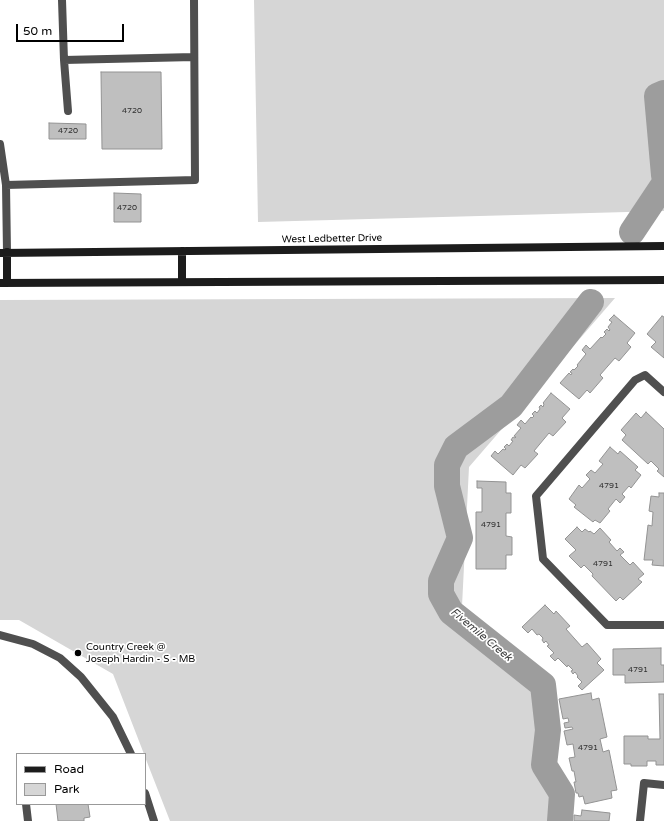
<!DOCTYPE html>
<html>
<head>
<meta charset="utf-8">
<style>
	body { margin:0 }
	#map { position:relative; width:664px; height:821px; overflow:hidden; background:#fff; font-family:"Varela Round",sans-serif }
	canvas { display:block }
	.legend { position:absolute; left:16px; top:753px; width:130px; height:52px; box-sizing:border-box; background:#fff; border:1px solid #999; margin:0; padding:5px 7px; list-style:none; font-size:12px; color:#000 }
	.legend li { display:flex; align-items:center; gap:8px; height:20px }
	.legend b { width:20px; border:1px solid #999 }
	.scale { position:absolute; left:16px; top:24px; width:108px; height:18px; box-sizing:border-box; border:2px solid #000; border-top:0; padding-left:5px; font-size:12px; line-height:14px; white-space:nowrap; color:#000; -webkit-text-stroke:3px #fff; paint-order:stroke }
</style>
</head>
<body>
<div id="map">
<canvas width="664" height="821"></canvas>
<ul class="legend">
<li><b style="height:5px;background:#1c1c1c"></b>Road</li>
<li><b style="height:11px;background:#d6d6d6"></b>Park</li>
</ul>
<div class="scale">50 m</div>
</div>
<script>
const g = document.querySelector('canvas').getContext('2d');
g.lineJoin = 'round';
function fill(path, color) { g.fillStyle = color; g.fill(path, 'evenodd'); }
const toPath = rows => new Path2D(rows.map(r => 'M' + r).join(''));
function trace(path, color, width, dash) { g.strokeStyle = color; g.lineWidth = width; g.lineCap = dash ? 'butt' : 'round'; g.setLineDash(dash || []); g.stroke(path); }
function label(font, color, halo, rows, align = 'center') {
  g.font = font + ' "Varela Round",sans-serif'; g.lineWidth = 3.5; g.setLineDash([]); g.textBaseline = 'middle'; g.strokeStyle = halo; g.fillStyle = color; for (const [text, x, y, turn = 0] of rows) {
    g.save(); g.translate(x, y); g.rotate((+turn || 0) * Math.PI / 180); g.textAlign = isNaN(turn) ? turn : align; if (halo) g.strokeText(text, 0, 0); g.fillText(text, 0, 0); g.restore();
  }
}
const green = toPath([
	[254,0,664,0,664,211,258,222],
	[615,298,469,467,462,606,550,683,554,821,170,821,145,757,145,754,144,754,113,674,19,620,0,620,0,300]
]);
const river = toPath([
	[664,93,657,96,664,175],
	[632,232,664,184],
	[560,821,562,794,544,765,548,730,543,685,451,612,441,594,441,581,460,538,447,486,447,465,456,447,511,406,591,302]
]);
const building = toPath([
	[101,72,161,72,162,149,102,149,101,72],
	[49,123,86,124,86,139,49,139,49,123],
	[114,193,141,194,141,222,114,222,114,193],
	[614,315,635,333,627,343,631,347,619,361,615,358,600,375,603,378,590,393,587,390,579,399,560,383,569,373,571,375,572,373,570,372,573,369,574,370,578,366,577,365,586,354,582,350,586,345,590,349,601,337,602,338,606,334,604,332,607,329,609,331,610,330,608,327,612,322,609,320,614,315],
	[662,316,664,317,664,358,651,347,656,342,647,334,662,316],
	[551,393,570,409,562,418,566,422,553,436,549,433,534,451,538,454,525,468,521,465,513,475,491,456,495,451,498,454,503,449,505,450,506,449,504,447,507,444,509,446,513,441,511,440,513,437,515,438,516,437,514,436,521,428,517,425,521,420,525,424,531,417,532,418,534,416,532,414,535,411,537,413,540,409,539,407,541,405,543,407,544,404,543,403,551,393],
	[646,412,664,429,664,477,657,471,659,469,651,461,648,464,622,440,626,435,621,430,636,413,641,418,646,412],
	[610,447,618,454,620,451,638,467,635,470,641,475,631,488,629,486,622,494,625,497,620,503,616,499,608,509,610,511,600,523,595,520,593,522,574,507,576,505,569,499,579,485,582,488,590,479,586,475,591,470,595,473,603,464,599,461,610,447],
	[477,481,506,482,506,493,511,493,511,513,506,513,506,536,512,537,512,555,506,555,506,569,476,569,476,512,482,512,482,488,477,488,477,481],
	[659,493,664,493,664,566,652,565,653,560,644,560,648,525,652,526,653,512,649,511,651,496,659,497,659,493],
	[577,527,582,532,585,529,589,532,590,531,594,534,600,528,611,540,609,542,617,551,620,548,624,552,620,555,630,565,633,562,644,574,638,579,642,582,623,600,620,597,616,601,592,576,593,574,584,565,581,568,569,556,576,550,565,539,577,527],
	[545,605,554,614,556,611,570,626,566,629,582,647,587,643,601,659,597,663,604,670,582,690,578,686,582,682,577,677,578,676,575,672,573,674,571,671,573,670,568,665,567,667,558,658,555,661,550,656,554,653,547,646,549,645,546,641,544,643,542,640,543,638,539,634,537,635,532,629,528,633,522,627,545,605],
	[661,648,661,665,664,665,664,682,625,683,625,675,613,675,613,649,661,648],
	[591,693,592,700,599,698,607,737,600,739,603,752,609,750,617,790,611,791,612,798,585,804,583,796,579,797,578,793,576,793,574,782,576,782,574,771,572,771,569,758,575,757,573,744,567,745,564,731,573,729,572,727,565,728,564,723,569,722,568,718,563,719,559,699,591,693],
	[659,694,664,694,664,765,656,765,656,761,647,761,647,766,631,766,631,764,624,764,624,736,648,736,648,739,660,739,659,694],
	[56,804,88,804,90,817,84,818,84,821,58,821,56,804],
	[582,810,610,813,609,821,574,821,574,815,581,816,582,810]
]);
const service = toPath([
	[62,0,64,60,194,57],
	[64,60,68,111],
	[0,144,6,185,7,252],
	[6,185,195,180,194,0],
	[664,392,645,375,635,380,536,496,543,559,607,625,664,625],
	[26,804,28,821],
	[640,821,644,783,664,785]
]);
const minor = toPath([
	[0,635,33,644,60,658,81,677,113,717,131,754],
	[145,793,154,821]
]);
const secondary = toPath([
	[7,252,7,283],
	[0,253,664,246],
	[182,282,182,251],
	[0,283,664,280]
]);
const markers = [
	[78,653,4,"#000"]
];
const numberNames = [
	["4720",132,111],
	["4720",68,131],
	["4720",127,208],
	["4791",609,486],
	["4791",491,525],
	["4791",603,564],
	["4791",638,670],
	["4791",588,748]
];
const streetNames = [
	["West Ledbetter Drive",332,239,-1]
];
const poiNames = [
	["Country Creek @",86,647],
	["Joseph Hardin - S - MB",86,659]
];
const waterNames = [
	["Fivemile Creek",481,635,40]
];
fill(green, '#d6d6d6');
trace(river, '#9d9d9d', 26);
fill(building, '#bfbfbf');
trace(building, '#939393', 1);
trace(service, '#4f4f4f', 8);
trace(minor, '#4f4f4f', 8);
trace(secondary, '#1c1c1c', 8);
for (const [x, y, r, color] of markers) { const dot = new Path2D(); dot.arc(x, y, r, 0, 2 * Math.PI); g.fillStyle = color; g.fill(dot); trace(dot, '#fff', 1.5); }
label('8px', '#303030', null, numberNames);
label('10px', '#000', '#fff', streetNames);
label('10px', '#000', '#fff', poiNames, 'left');
label('italic 11px', '#3e3e3e', '#fff', waterNames);
</script>
</body>
</html>
